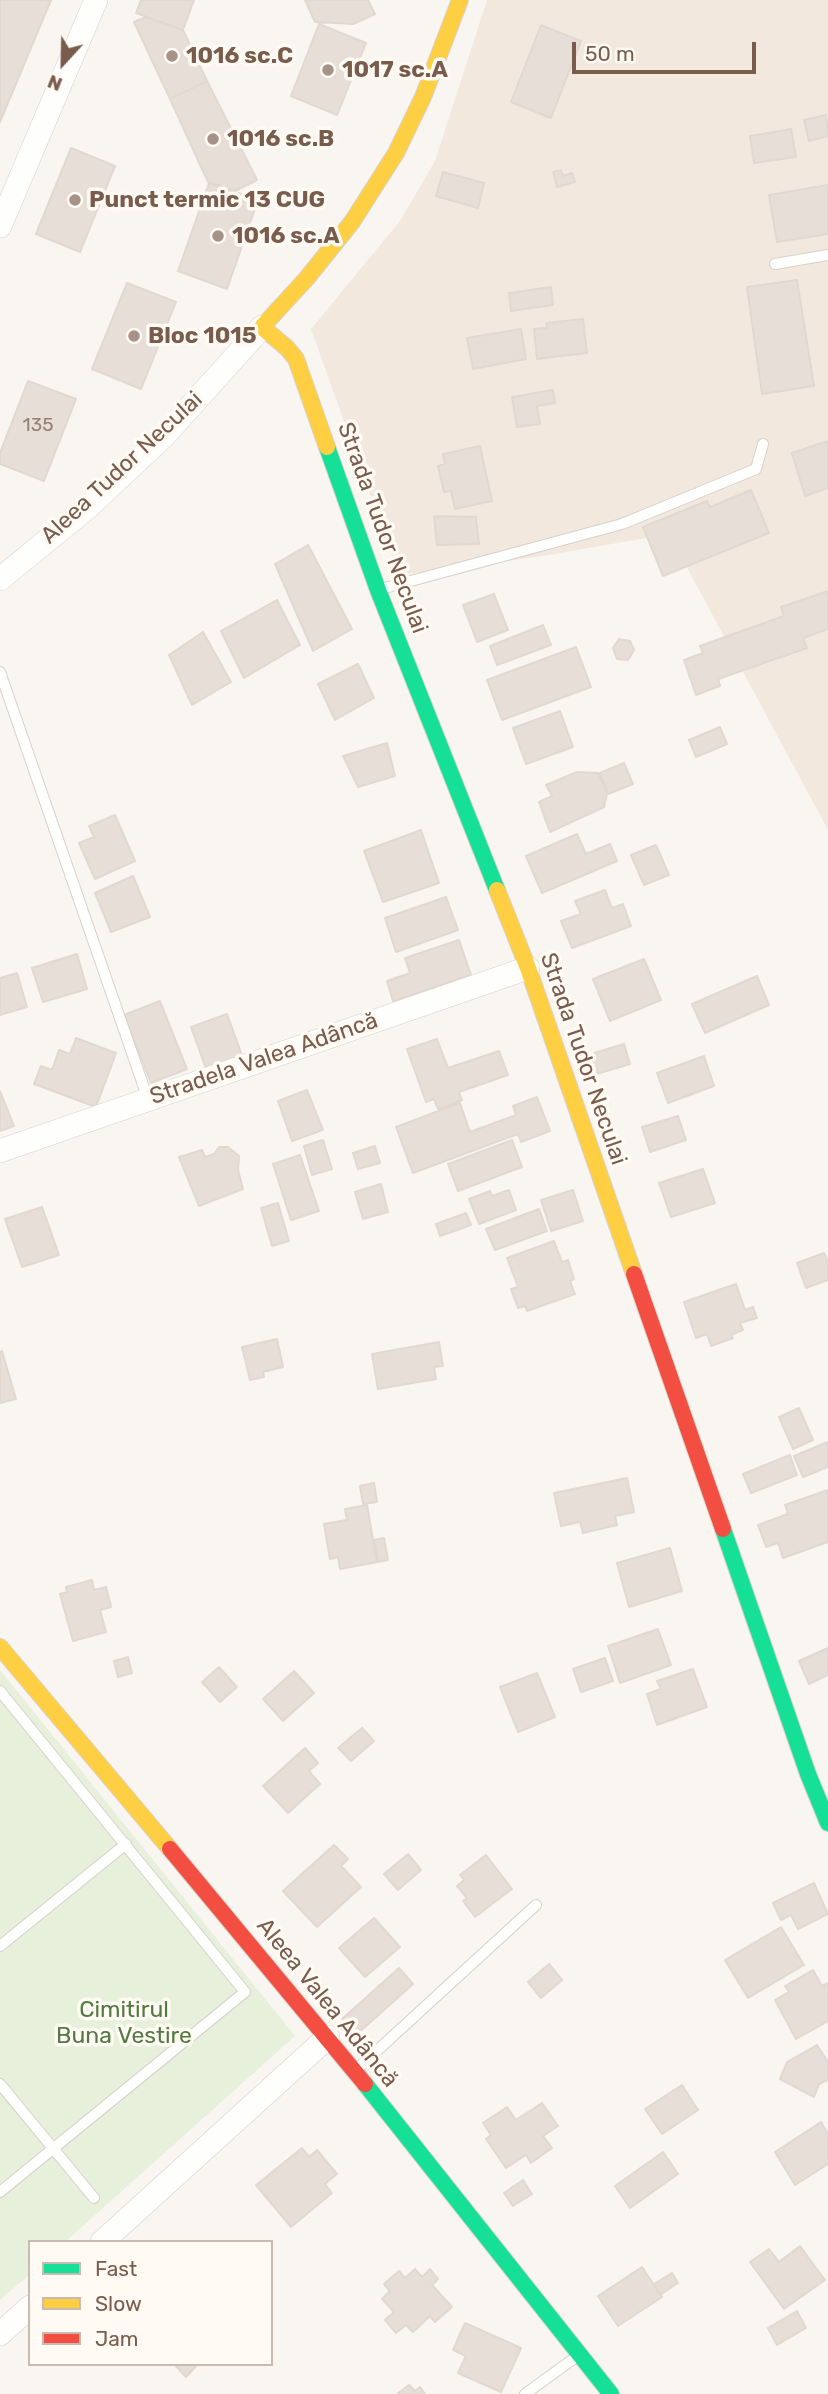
<!DOCTYPE html>
<html>
<head>
<meta charset="utf-8">
<style>
	body { margin:0 }
	#map { position:relative; width:828px; height:2394px; overflow:hidden; background:#f9f5f0; font-family:Rubik,sans-serif }
	canvas { display:block }
	.legend { position:absolute; left:28px; top:2240px; width:245px; height:126px; box-sizing:border-box; background:#fffaf3; border:2px solid #cabbb1; margin:0; padding:9px 12px; list-style:none; font-size:21px; color:#7a5c4d }
	.legend li { display:flex; align-items:center; gap:14px; height:35px }
	.legend b { width:35px; border:2px solid #cabbb1 }
	.north { position:absolute; left:28px; top:28px; width:70px; height:70px; -webkit-text-stroke:5px #fffaf3; paint-order:stroke; rotate:202deg; font-size:19px; font-weight:700; line-height:28px; text-align:center; color:#7a5c4d }
	.north::after { content:''; display:block; margin:auto; width:24px; height:32px; background:#7a5c4d; clip-path:polygon(50% 0,100% 100%,50% 72%,0 100%) }
	.scale { position:absolute; left:572px; top:42px; width:184px; height:32px; box-sizing:border-box; border:4px solid #7a5c4d; border-top:0; padding-left:9px; font-size:21px; line-height:24px; white-space:nowrap; color:#7a5c4d; -webkit-text-stroke:5px #fffaf3; paint-order:stroke }
</style>
</head>
<body>
<div id="map">
<canvas width="828" height="2394"></canvas>
<ul class="legend">
<li><b style="height:9px;background:#16e098"></b>Fast</li>
<li><b style="height:9px;background:#ffcf43"></b>Slow</li>
<li><b style="height:9px;background:#f24e42"></b>Jam</li>
</ul>
<div class="north">N</div>
<div class="scale">50 m</div>
</div>
<script>
const g = document.querySelector('canvas').getContext('2d');
g.lineJoin = 'round';
function fill(path, color) { g.fillStyle = color; g.fill(path, 'evenodd'); }
const toPath = rows => new Path2D(rows.map(r => 'M' + r).join(''));
function trace(path, color, width, dash) { g.strokeStyle = color; g.lineWidth = width; g.lineCap = dash ? 'butt' : 'round'; g.setLineDash(dash || []); g.stroke(path); }
function label(font, color, halo, rows, align = 'center') {
  g.font = font + ' Rubik,sans-serif'; g.lineWidth = 7; g.setLineDash([]); g.textBaseline = 'middle'; g.strokeStyle = halo; g.fillStyle = color; for (const [text, x, y, turn = 0] of rows) {
    g.save(); g.translate(x, y); g.rotate((+turn || 0) * Math.PI / 180); g.textAlign = isNaN(turn) ? turn : align; if (halo) g.strokeText(text, 0, 0); g.fillText(text, 0, 0); g.restore();
  }
}
const residential = toPath([
	[487,0,828,0,828,830,669,534,537,557,399,575,311,329,400,221,435,161]
]);
const green = toPath([
	[0,1670,295,2036,65,2242,30,2242,30,2274,0,2300]
]);
const building = toPath([
	[0,0,51,0,0,122,0,0],
	[141,0,194,0,183,30,136,13,141,0],
	[305,0,368,0,375,14,353,24,315,22,305,0],
	[146,17,183,30,207,81,170,99,134,22,146,17],
	[319,24,366,43,337,115,291,96,319,24],
	[541,25,581,41,551,118,511,102,541,25],
	[207,81,257,180,235,191,208,182,170,99,207,81],
	[826,115,828,136,809,141,804,120,826,115],
	[791,129,796,157,754,163,750,136,791,129],
	[71,148,115,166,80,252,36,234,71,148],
	[561,170,563,176,572,173,575,182,557,187,553,172,561,170],
	[443,172,484,183,478,208,436,196,443,172],
	[209,183,258,200,227,289,178,271,209,183],
	[828,185,828,234,777,242,769,195,828,185],
	[797,280,814,386,762,394,747,287,797,280],
	[127,283,176,302,141,389,92,369,127,283],
	[551,287,553,305,511,311,509,293,551,287],
	[583,319,587,353,537,359,534,329,547,328,546,323,583,319],
	[521,329,526,359,473,369,467,338,521,329],
	[28,381,76,399,44,481,0,464,0,453,28,381],
	[553,390,555,403,537,406,540,424,517,427,512,397,553,390],
	[828,441,828,488,805,496,792,453,828,441],
	[480,446,492,501,455,509,451,491,444,492,438,466,445,464,443,454,480,446],
	[751,490,769,533,663,576,643,527,707,501,710,507,751,490],
	[434,516,476,517,479,544,437,545,434,516],
	[308,545,352,629,313,651,275,564,308,545],
	[828,591,828,629,803,638,807,648,718,679,720,686,696,695,684,660,703,653,700,646,784,616,781,607,828,591],
	[494,594,508,630,477,642,463,605,494,594],
	[277,600,300,645,244,678,221,631,277,600],
	[543,625,551,645,497,665,490,646,543,625],
	[203,632,231,682,192,705,169,655,203,632],
	[619,639,630,641,634,650,628,660,617,659,613,648,619,639],
	[576,647,591,687,502,720,487,680,576,647],
	[358,664,374,698,335,720,318,684,358,664],
	[560,711,573,747,526,764,513,728,560,711],
	[720,727,727,744,696,757,689,740,720,727],
	[387,743,395,776,358,787,343,756,387,743],
	[624,763,633,784,608,794,600,773,624,763],
	[577,772,598,773,607,793,604,807,550,832,539,802,552,796,546,785,577,772],
	[115,815,135,861,95,879,79,843,94,837,89,826,115,815],
	[421,830,439,883,383,902,364,851,421,830],
	[577,834,586,854,610,844,617,861,542,893,526,856,577,834],
	[656,845,669,875,644,885,631,855,656,845],
	[133,876,150,917,111,932,95,893,133,876],
	[605,890,612,908,623,904,631,926,572,948,561,921,581,914,575,901,605,890],
	[446,897,458,930,396,952,385,918,446,897],
	[459,940,471,975,393,1001,387,981,410,973,405,958,459,940],
	[77,954,87,989,43,1002,32,968,77,954],
	[644,959,661,1000,610,1021,593,979,644,959],
	[17,973,27,1007,0,1015,0,978,17,973],
	[757,976,769,1005,705,1033,692,1004,757,976],
	[160,1001,187,1069,151,1083,124,1015,160,1001],
	[227,1014,244,1061,208,1074,191,1027,227,1014],
	[76,1038,116,1053,96,1107,34,1084,41,1066,52,1070,59,1050,70,1054,76,1038],
	[437,1039,448,1068,499,1051,508,1075,459,1092,462,1100,438,1109,434,1099,426,1102,407,1049,437,1039],
	[624,1044,630,1064,593,1075,589,1062,596,1060,594,1053,624,1044],
	[704,1056,714,1086,668,1103,657,1073,704,1056],
	[307,1090,323,1130,292,1141,278,1101,307,1090],
	[0,1091,14,1126,0,1131,0,1091],
	[537,1097,550,1131,521,1142,518,1134,413,1173,396,1127,460,1103,470,1132,516,1115,513,1106,537,1097],
	[678,1116,686,1140,650,1152,642,1127,678,1116],
	[323,1140,332,1169,312,1175,304,1146,323,1140],
	[512,1140,522,1167,458,1191,448,1164,512,1140],
	[375,1146,380,1163,358,1169,353,1153,375,1146],
	[219,1147,228,1147,239,1156,238,1170,243,1189,199,1206,179,1157,202,1150,205,1157,214,1154,219,1147],
	[300,1155,319,1211,291,1220,273,1164,300,1155],
	[703,1169,715,1203,671,1217,659,1183,703,1169],
	[381,1184,388,1212,363,1219,355,1192,381,1184],
	[509,1190,516,1210,479,1224,469,1199,490,1191,492,1196,509,1190],
	[573,1190,583,1221,551,1231,541,1200,573,1190],
	[278,1203,289,1241,272,1246,261,1208,278,1203],
	[42,1207,59,1255,22,1267,5,1219,42,1207],
	[539,1209,547,1231,495,1250,486,1229,539,1209],
	[466,1213,471,1225,440,1236,436,1224,466,1213],
	[554,1241,562,1262,568,1260,574,1279,570,1281,575,1294,527,1311,525,1306,518,1308,511,1289,518,1287,507,1258,554,1241],
	[824,1253,828,1262,828,1280,806,1288,797,1263,824,1253],
	[736,1284,745,1310,753,1307,757,1318,740,1323,743,1330,731,1335,733,1338,711,1346,707,1334,696,1338,684,1302,736,1284],
	[277,1339,283,1367,263,1372,264,1377,250,1380,242,1347,277,1339],
	[439,1342,443,1366,434,1367,436,1379,378,1389,372,1354,439,1342],
	[2,1351,16,1399,0,1403,0,1352,2,1351],
	[799,1408,813,1440,793,1449,779,1417,799,1408],
	[828,1442,828,1467,803,1477,794,1456,828,1442],
	[790,1455,797,1475,751,1493,743,1474,790,1455],
	[627,1478,634,1512,615,1516,617,1525,583,1533,580,1522,561,1526,554,1493,627,1478],
	[374,1483,377,1502,363,1504,360,1486,374,1483],
	[828,1490,828,1542,783,1558,778,1543,766,1547,758,1525,788,1514,785,1505,828,1490],
	[367,1505,377,1562,340,1569,338,1557,330,1559,324,1524,347,1520,345,1509,367,1505],
	[384,1538,388,1560,378,1562,374,1540,384,1538],
	[670,1548,682,1591,629,1607,617,1563,670,1548],
	[92,1580,94,1590,106,1587,111,1607,100,1610,106,1632,73,1641,60,1594,67,1592,66,1587,92,1580],
	[658,1629,671,1665,620,1683,608,1646,658,1629],
	[828,1648,828,1675,809,1684,799,1661,828,1648],
	[128,1657,132,1673,118,1677,114,1661,128,1657],
	[605,1658,613,1681,581,1692,573,1669,605,1658],
	[219,1667,237,1687,220,1702,202,1682,219,1667],
	[693,1669,707,1707,657,1725,647,1694,661,1689,657,1681,693,1669],
	[294,1671,314,1693,283,1721,263,1699,294,1671],
	[537,1673,555,1717,518,1732,500,1687,537,1673],
	[362,1728,374,1741,351,1761,338,1748,362,1728],
	[305,1748,318,1763,309,1771,320,1784,288,1813,263,1786,305,1748],
	[334,1845,348,1859,341,1866,361,1887,317,1927,283,1891,334,1845],
	[408,1854,421,1870,398,1890,384,1874,408,1854],
	[486,1855,512,1889,475,1917,463,1901,467,1898,457,1886,464,1880,460,1875,486,1855],
	[814,1883,828,1914,798,1929,791,1915,781,1920,773,1903,814,1883],
	[374,1918,400,1947,365,1977,339,1948,374,1918],
	[781,1927,804,1965,748,1998,725,1960,781,1927],
	[549,1964,562,1980,541,1998,528,1982,549,1964],
	[399,1968,413,1984,356,2035,342,2019,399,1968],
	[813,1970,822,1986,828,1983,828,2021,796,2039,775,2000,789,1992,785,1986,813,1970],
	[817,2045,828,2062,828,2080,819,2084,814,2097,780,2079,787,2062,817,2045],
	[682,2085,698,2110,662,2134,645,2109,682,2085],
	[542,2103,558,2126,543,2136,552,2148,531,2163,526,2155,506,2168,486,2139,491,2135,483,2123,507,2107,516,2120,542,2103],
	[821,2122,828,2134,828,2164,795,2185,775,2152,821,2122],
	[302,2148,309,2157,317,2150,337,2174,325,2184,332,2193,291,2227,256,2185,302,2148],
	[663,2152,678,2174,630,2208,615,2186,663,2152],
	[523,2180,532,2194,513,2206,504,2193,523,2180],
	[800,2246,825,2280,784,2309,750,2262,769,2249,779,2262,800,2246],
	[642,2267,662,2297,618,2326,598,2296,642,2267],
	[415,2269,422,2277,430,2269,438,2279,432,2285,452,2307,435,2322,430,2316,413,2332,406,2325,396,2333,385,2320,394,2312,382,2299,390,2291,384,2284,399,2271,405,2278,415,2269],
	[672,2273,678,2283,660,2295,654,2284,672,2273],
	[797,2311,806,2328,777,2345,768,2328,797,2311],
	[465,2323,521,2348,501,2392,458,2373,466,2356,453,2350,465,2323],
	[174,2364,198,2364,186,2377,174,2364],
	[409,2385,415,2391,420,2387,425,2394,397,2394,409,2385]
]);
const lane = toPath([
	[775,264,828,255],
	[381,589,622,524,756,469,763,444],
	[0,672,148,1099],
	[0,1691,245,1992,0,2192],
	[0,1946,126,1844],
	[357,2069,536,1905],
	[0,2084,94,2198],
	[525,2394,576,2357]
]);
const street = toPath([
	[0,226,96,0],
	[0,579,87,508,164,436,262,327],
	[0,1151,528,968],
	[102,2242,328,2037],
	[0,2334,30,2307]
]);
const fast = toPath([
	[327,447,378,590,497,890],
	[723,1529,808,1774,828,1823],
	[365,2084,611,2394]
]);
const slow = toPath([
	[327,447,296,359,287,348,262,327,307,278,352,222,396,153,423,97,460,0],
	[497,890,528,968,634,1274],
	[0,1647,170,1849]
]);
const jam = toPath([
	[634,1274,723,1529],
	[170,1849,365,2084]
]);
const markers = [
	[172,56,7,"#a69286"],
	[328,70,7,"#a69286"],
	[213,139,7,"#a69286"],
	[75,200,7,"#a69286"],
	[218,236,7,"#a69286"],
	[134,336,7,"#a69286"]
];
const numberNames = [
	["135",38,426]
];
const poiNames = [
	["1016 sc.C",186,56],
	["1017 sc.A",342,70],
	["1016 sc.B",227,139],
	["Punct termic 13 CUG",89,200],
	["1016 sc.A",232,236],
	["Bloc 1015",148,336]
];
const streetNames = [
	["Aleea Tudor Neculai",122,468,-43],
	["Strada Tudor Neculai",382,528,70],
	["Stradela Valea Adâncă",264,1059,-19],
	["Strada Tudor Neculai",583,1059,71],
	["Aleea Valea Adâncă",327,2003,51]
];
const parkNames = [
	["Cimitirul",124,2010],
	["Buna Vestire",124,2036]
];
fill(residential, '#f2e8de');
fill(green, '#e7f0db');
fill(building, '#e6ded7');
trace(building, '#e2d8d2', 2);
trace(lane, '#d7d1cb', 12);
trace(street, '#d7d1cb', 24);
trace(fast, '#d9d2cb', 18);
trace(slow, '#d9d2cb', 18);
trace(jam, '#d9d2cb', 18);
trace(lane, '#fefefd', 10);
trace(street, '#fefefd', 23);
trace(fast, '#16e098', 16);
trace(slow, '#ffcf43', 16);
trace(jam, '#f24e42', 16);
for (const [x, y, r, color] of markers) { const dot = new Path2D(); dot.arc(x, y, r, 0, 2 * Math.PI); g.fillStyle = color; g.fill(dot); trace(dot, '#fffaf3', 2.5); }
label('19px', '#977e72', null, numberNames);
label('bold 23px', '#7a5c4d', '#fffaf3', poiNames, 'left');
label('23px', '#7a5c4d', '#fffaf3', streetNames);
label('23px', '#537a41', '#fffaf3', parkNames);
</script>
</body>
</html>
